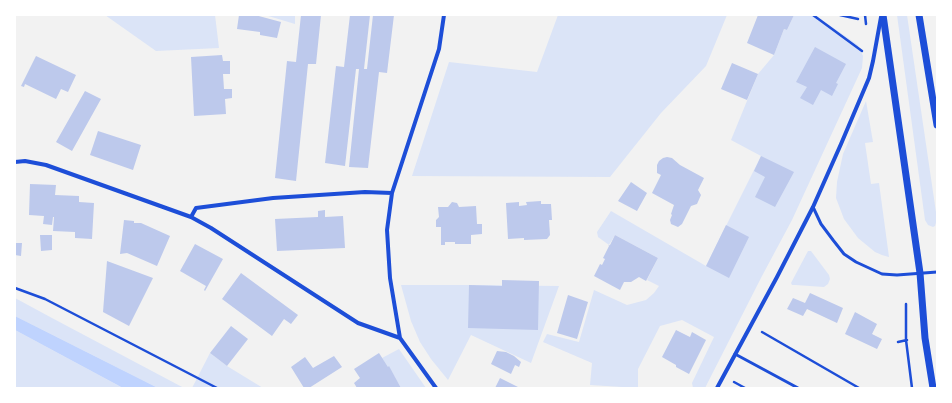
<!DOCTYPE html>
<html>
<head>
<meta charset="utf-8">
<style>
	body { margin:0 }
	#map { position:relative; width:952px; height:403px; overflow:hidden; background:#f2f2f2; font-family:Merriweather,serif }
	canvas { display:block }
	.frame { position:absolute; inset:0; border:16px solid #fff; pointer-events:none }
</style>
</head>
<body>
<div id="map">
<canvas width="952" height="403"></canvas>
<div class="frame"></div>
</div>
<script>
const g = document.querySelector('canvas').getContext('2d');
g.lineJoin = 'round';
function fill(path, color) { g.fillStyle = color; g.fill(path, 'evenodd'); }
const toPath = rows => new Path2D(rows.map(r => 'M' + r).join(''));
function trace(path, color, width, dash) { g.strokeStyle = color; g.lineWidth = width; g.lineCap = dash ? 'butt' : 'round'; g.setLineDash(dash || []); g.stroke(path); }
const green = toPath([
	[105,15,215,15,219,48,156,51],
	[265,15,295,15,295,24],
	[558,15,727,15,706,66,661,113,610,177,412,176,449,62,537,72],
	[794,15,815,15,858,45,863,56,862,68,792,220,762,276,705,388,693,388,692,383,714,337,682,320,660,326,638,369,638,388,590,385,592,363,543,342,547,334,579,342,594,290,627,305,646,300,654,293,659,286,647,280,658,258,615,235,609,245,598,237,597,232,611,211,706,266,761,156,731,140,758,74,774,55,784,29,787,30],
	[897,15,907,15,937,219,935,226,933,227,928,225,925,220],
	[866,101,873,142,865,143,871,184,879,183,889,257,882,255,875,252,858,238,844,219,836,198,837,182,843,154],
	[808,251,811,251,829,275,830,279,828,284,824,287,795,285,792,285,791,283],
	[401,285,469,285,559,286,531,363,471,335,448,380,431,359,420,342,411,321],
	[15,298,52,318,184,388,158,388,15,316],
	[15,330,123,388,15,388],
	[399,349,426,388,401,388,389,367,388,367,382,358],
	[210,353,227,366,263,388,192,388]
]);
const water = toPath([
	[15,316,158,388,123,388,15,330]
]);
const building = toPath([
	[239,15,255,15,281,22,277,38,260,35,260,32,237,29],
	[301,15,321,15,316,64,308,64,296,181,275,178,287,61,296,62],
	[350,15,370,15,364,69,367,69,373,15,394,15,387,73,379,72,368,168,349,167,359,69,356,69,345,166,325,163,336,66,344,67],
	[758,15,794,15,787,30,784,29,774,55,747,43],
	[815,47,846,64,836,83,838,84,832,96,821,90,813,105,800,98,807,87,796,82],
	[222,55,223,61,230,61,230,74,223,74,224,89,232,89,232,98,225,99,226,114,194,116,191,57],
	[36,56,76,75,68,92,61,89,56,99,25,84,24,87,21,86],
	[732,63,758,74,747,100,721,89],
	[85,91,101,99,72,151,56,142],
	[98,131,141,145,133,170,90,155],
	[761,156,794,172,775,207,755,197,765,177,754,171],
	[667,157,672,158,680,165,704,178,698,190,701,195,697,204,691,206,682,224,678,227,671,224,670,220,672,215,671,214,674,205,652,193,661,175,657,173,657,165,659,161,663,158],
	[631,182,647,193,637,211,618,201],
	[30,184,56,185,55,195,79,196,79,202,94,203,92,239,75,238,75,232,53,231,54,217,53,217,52,225,43,224,44,216,29,215],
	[541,201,541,204,551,204,552,220,549,220,550,235,547,239,524,240,524,238,508,239,506,203,519,202,519,206,527,205,526,202],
	[452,202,457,203,459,207,476,206,477,224,482,224,482,234,471,235,471,244,455,244,455,242,445,242,445,245,441,245,441,227,436,227,436,220,439,217,438,207,448,207],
	[325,210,325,217,343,216,345,248,277,251,275,219,318,217,318,211],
	[124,220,134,221,134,223,141,223,170,236,157,266,127,253,120,254],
	[726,225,749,237,729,278,706,266],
	[40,235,52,235,52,250,41,251],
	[615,235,658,258,646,281,639,277,631,282,624,282,620,290,594,276,600,264,602,265,605,259,603,258,609,246,608,246,610,245],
	[15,243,22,243,21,256,15,255],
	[195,244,223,259,205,291,204,290,206,286,180,271],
	[107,261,153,278,129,326,103,312],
	[241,273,298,315,291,324,284,319,272,336,222,299],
	[502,280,539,281,538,330,468,328,469,285,502,286],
	[810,293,843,308,837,323,807,309,803,316,787,309,793,298,805,303],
	[568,295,588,302,577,339,557,333],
	[855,312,877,324,872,334,882,339,877,349,845,334],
	[231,326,248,339,227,366,210,353],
	[676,330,690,337,692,332,706,340,689,374,676,367,676,365,662,357],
	[497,351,506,352,514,356,521,362,519,367,515,365,511,374,491,364],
	[379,353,388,367,389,366,401,388,357,388,354,383,360,378,354,369],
	[334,356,342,367,309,388,304,388,291,367,305,357,313,368],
	[500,378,520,388,495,388]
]);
const path = toPath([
	[813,15,862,51],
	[840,15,858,19],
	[865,15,866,24],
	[15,288,45,299,217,388],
	[906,304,906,340,912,388],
	[762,332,859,388],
	[898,342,907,340],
	[734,382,745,388]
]);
const service = toPath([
	[813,207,821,224,833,240,844,254,856,262,882,274,897,275,937,272],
	[735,354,798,388]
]);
const minor = toPath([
	[15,162,25,161,46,165,191,217,211,228,358,323,400,338,436,388],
	[191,217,196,208,273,198,365,192,392,193],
	[400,338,390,278,387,230,392,193,439,49,444,15],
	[717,388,777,277,813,207,841,144,869,78,873,61,881,17]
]);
const tertiary = toPath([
	[883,15,920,273,925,338,933,388],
	[919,15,937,125]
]);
fill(green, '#dbe4f7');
fill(water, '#bfd3fe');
fill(building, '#bdc9ec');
trace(path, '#1d4ed8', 2.5);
trace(service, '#1d4ed8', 3);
trace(minor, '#1d4ed8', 4);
trace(tertiary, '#1d4ed8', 7);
</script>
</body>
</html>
